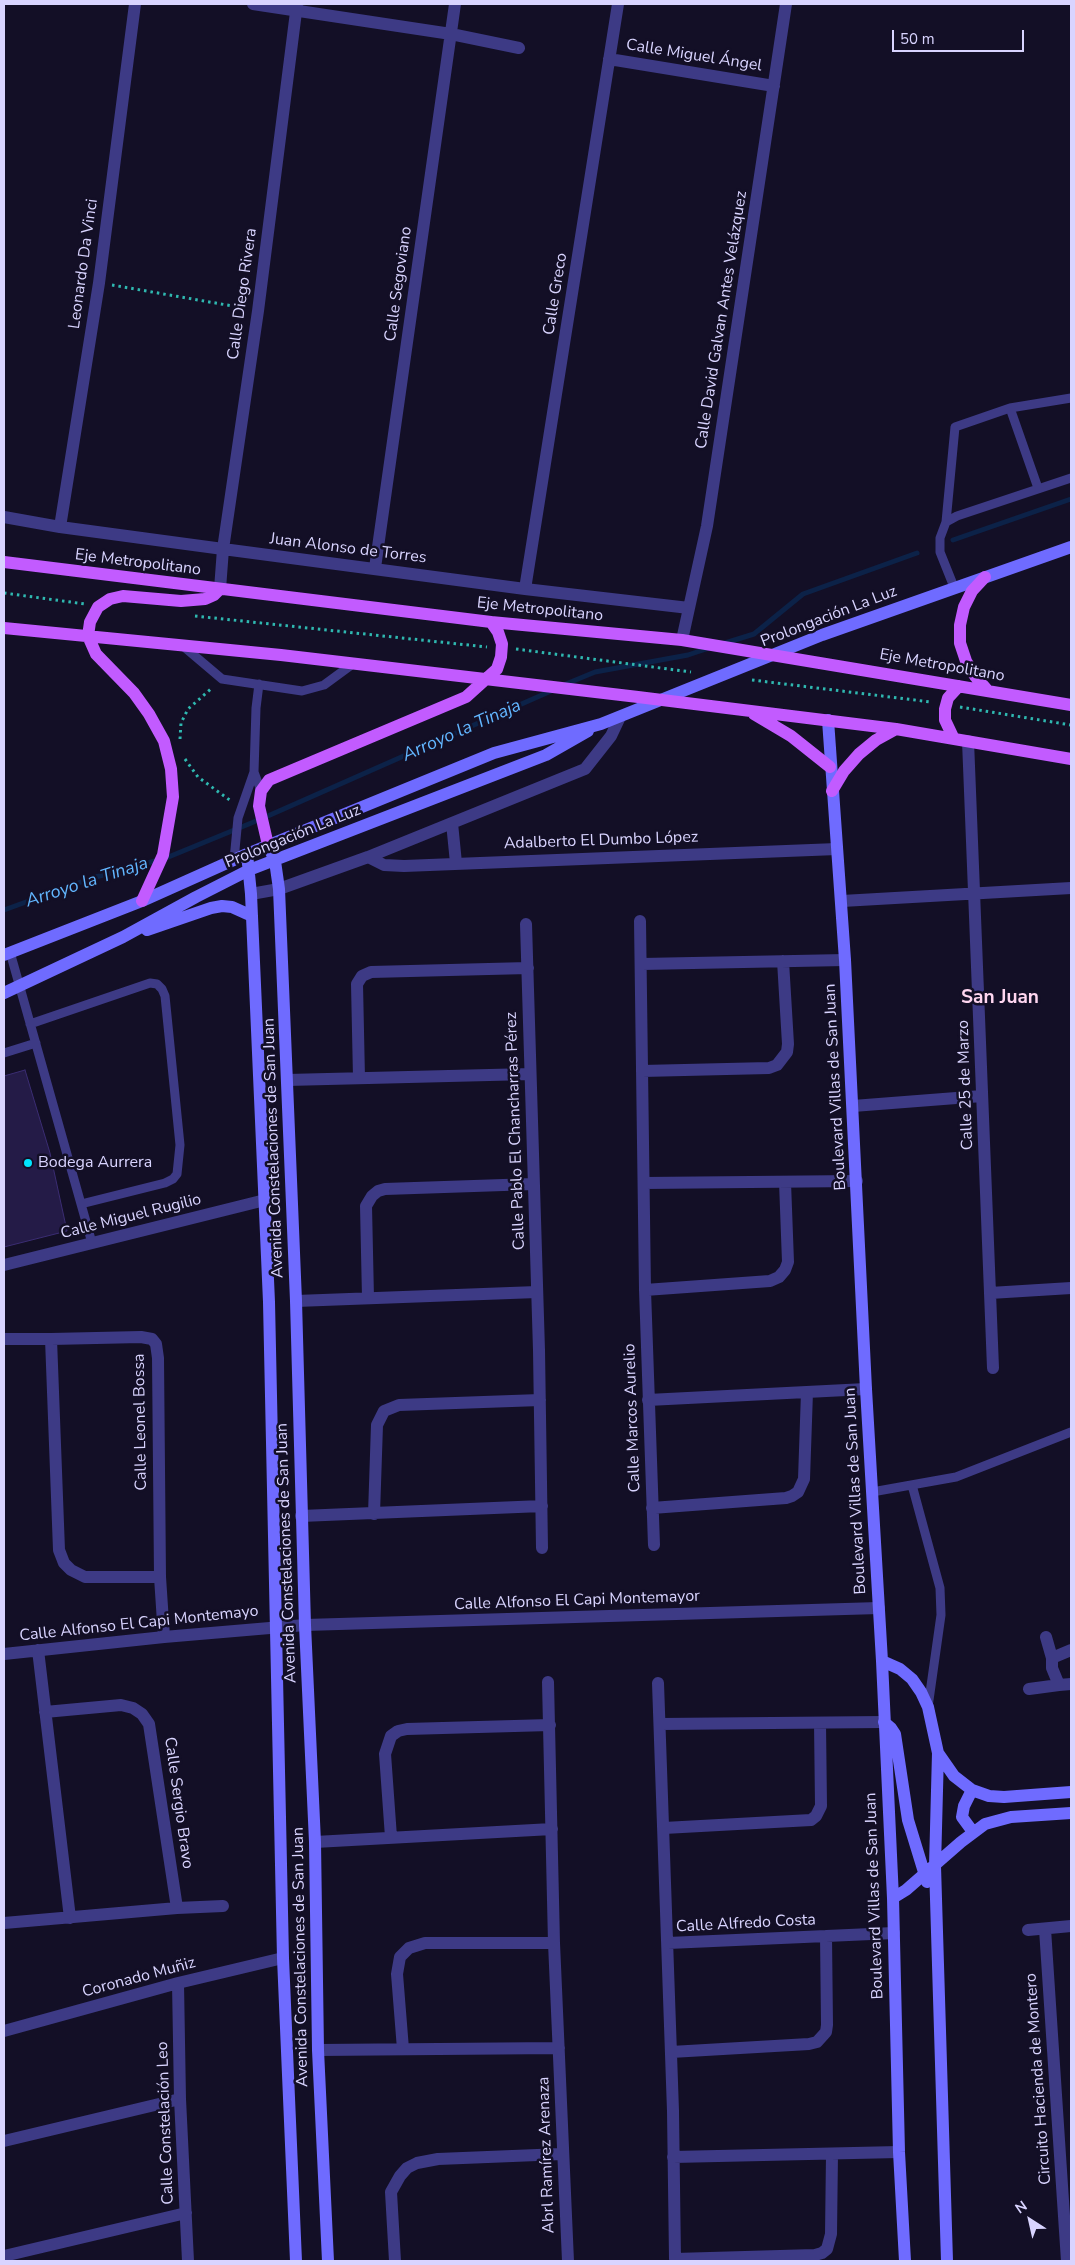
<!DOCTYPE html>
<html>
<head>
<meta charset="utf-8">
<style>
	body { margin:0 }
	#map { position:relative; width:1075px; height:2265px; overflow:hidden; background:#130f26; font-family:"Nunito Sans",sans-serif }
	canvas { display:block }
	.frame { position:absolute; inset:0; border:5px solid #d9d4ff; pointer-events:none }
	.north { position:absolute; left:1005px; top:2195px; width:50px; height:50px; -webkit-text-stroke:4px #130f26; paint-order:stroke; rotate:325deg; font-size:14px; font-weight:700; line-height:20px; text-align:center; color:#d9d4ff }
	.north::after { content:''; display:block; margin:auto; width:18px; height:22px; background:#d9d4ff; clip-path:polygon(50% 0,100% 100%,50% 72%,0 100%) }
	.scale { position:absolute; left:892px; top:30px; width:132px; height:22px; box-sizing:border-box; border:2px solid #d9d4ff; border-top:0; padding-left:6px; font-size:15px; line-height:18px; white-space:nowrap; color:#d9d4ff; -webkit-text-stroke:4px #130f26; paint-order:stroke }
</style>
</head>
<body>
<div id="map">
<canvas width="1075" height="2265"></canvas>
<div class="frame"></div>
<div class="north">N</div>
<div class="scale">50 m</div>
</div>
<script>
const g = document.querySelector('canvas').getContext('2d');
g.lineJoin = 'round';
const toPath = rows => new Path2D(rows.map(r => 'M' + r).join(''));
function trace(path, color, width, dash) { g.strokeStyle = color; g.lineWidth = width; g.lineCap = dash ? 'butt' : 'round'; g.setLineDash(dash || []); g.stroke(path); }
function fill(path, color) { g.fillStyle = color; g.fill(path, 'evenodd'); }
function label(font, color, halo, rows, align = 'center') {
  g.font = font + ' "Nunito Sans",sans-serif'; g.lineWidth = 5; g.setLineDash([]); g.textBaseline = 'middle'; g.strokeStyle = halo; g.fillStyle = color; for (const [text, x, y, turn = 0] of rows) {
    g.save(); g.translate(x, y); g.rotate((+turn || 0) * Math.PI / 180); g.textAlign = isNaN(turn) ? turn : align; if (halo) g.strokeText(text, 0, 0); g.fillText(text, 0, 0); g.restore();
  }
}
const stream = toPath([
	[953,540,1071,499],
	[725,643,754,634,803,594,917,553],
	[566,684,595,672,688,655,709,648],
	[4,910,92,878,166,858,261,819,551,691]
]);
const building = toPath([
	[25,1070,50,1153,67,1231,4,1247,4,1076,25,1070]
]);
const path = toPath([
	[112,285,244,308],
	[4,593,85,604],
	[195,616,487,647],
	[516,649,691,672],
	[752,680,931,702],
	[960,707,1071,725],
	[180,739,181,723,188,709,212,688],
	[185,759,198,777,231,801]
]);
const lane = toPath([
	[1010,408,1038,488],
	[946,522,955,427,1010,408,1071,398],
	[954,587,940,552,940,538,946,522,957,516,1071,478],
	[183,646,222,679,302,691,324,685,354,663],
	[259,684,256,708,254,772,261,791],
	[234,860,238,818,254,772],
	[10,952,92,1243],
	[30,1024,150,983,157,984,162,989,165,996,180,1145,177,1174,173,1179,165,1183,81,1204],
	[4,1053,36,1043],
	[912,1485,940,1588,941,1615,928,1707],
	[872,1492,956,1477,1071,1432]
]);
const street = toPath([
	[253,4,451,34,519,48],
	[609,59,774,86],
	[4,517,60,527,223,549,525,589,689,608],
	[60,527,99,283,135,4],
	[375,568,455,4],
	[220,589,223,549,258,311,297,4],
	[525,589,618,4],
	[682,640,707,526,786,4],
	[968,741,993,1368],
	[452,823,456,863],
	[368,857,384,865,404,866,837,849],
	[251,894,279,889,368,857,585,769,611,736,620,717],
	[842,901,1071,888],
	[640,921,645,1290,654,1545],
	[526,924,539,1350,542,1548],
	[642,964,845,960],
	[642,1071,769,1068,777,1065,787,1052,788,1044,783,961],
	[359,1078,357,984,362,976,371,972,528,968],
	[287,1080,530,1074],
	[853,1106,982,1096],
	[644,1183,857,1181],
	[4,1265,265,1200],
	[645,1290,770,1281,779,1277,785,1270,788,1262,785,1182],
	[990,1293,1071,1288],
	[368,1298,366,1206,372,1196,378,1191,385,1189,533,1184],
	[296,1301,537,1292],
	[4,1339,51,1339,141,1337,152,1339,156,1344,158,1358,160,1577,164,1637],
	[51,1339,59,1550,64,1563,71,1570,85,1577,160,1577],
	[648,1400,866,1389],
	[652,1508,786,1498,792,1496,798,1492,804,1479,807,1392],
	[374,1514,377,1425,384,1411,399,1405,540,1400],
	[301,1516,542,1506],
	[1046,1637,1052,1658],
	[38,1650,70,1918],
	[1071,1650,1052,1658,1052,1668,1059,1685,1071,1684],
	[4,1654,164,1637,305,1625,879,1608],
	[548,1682,554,1943,568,2261],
	[658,1683,673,2111,675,2259,815,2255,822,2253,827,2249,831,2234,832,2154],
	[1029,1689,1059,1685],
	[45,1712,121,1705,133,1708,142,1714,149,1724,177,1908],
	[660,1724,884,1722],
	[664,1828,811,1820,816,1816,821,1806,820,1723],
	[391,1837,385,1754,391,1736,398,1731,407,1729,550,1725],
	[315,1842,552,1829],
	[4,1923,177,1908,223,1906],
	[1045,1929,1067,2261],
	[1028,1930,1071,1926],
	[668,1943,894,1933],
	[178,1983,180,2099,188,2261],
	[4,2031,178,1983,283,1958],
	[403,2049,397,1974,400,1957,409,1948,425,1943,554,1943],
	[318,2050,559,2048],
	[671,2052,809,2044,817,2042,826,2032,827,2025,826,1936],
	[4,2141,180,2099],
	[673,2157,899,2152],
	[4,2256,186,2213],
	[395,2261,391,2192,400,2176,407,2168,417,2163,438,2159,562,2154]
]);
const secondary = toPath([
	[828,720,845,960,866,1389,882,1661,893,1898,899,2152,905,2261],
	[268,845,275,861,279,889,296,1301,305,1625,315,1842,318,2050,328,2261],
	[247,854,251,894,269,1302,283,1958,296,2261],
	[147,930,211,908,222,906,232,907,252,916],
	[4,955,142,901,247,854,494,753,601,724,822,635,1071,547],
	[4,993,123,937,196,897,249,870,546,755,588,731],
	[882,1661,900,1669,912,1679,921,1692,928,1707,938,1753,954,1776,972,1790,989,1796,1004,1797,1071,1792],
	[884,1722,891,1728,895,1734,908,1820,927,1882],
	[938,1753,935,1866,947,2261],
	[972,1790,964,1806,962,1817,973,1832],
	[893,1898,906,1890,961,1842,985,1824,1011,1817,1071,1813]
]);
const primary = toPath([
	[4,562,491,622,682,640,1071,705],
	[985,577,972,591,964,607,960,625,960,643,966,661,975,676,988,691],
	[4,628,281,655,638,697,896,729,1071,759],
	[754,714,791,736,830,767],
	[954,739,945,720,945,709,948,698,959,686],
	[832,791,844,771,859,754,876,740,896,729],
	[268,845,259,806,261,791,269,780,466,697,497,669,501,657,502,644,498,632,491,622],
	[142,901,163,855,173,797,171,769,164,741,149,714,134,693,96,654,88,636,90,622,98,607,110,599,123,596,181,601,205,599,214,595,220,589]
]);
const markers = [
	[28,1163,5,"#00e5ff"]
];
const streetNames = [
	["Calle Miguel Ángel",694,56,9],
	["Leonardo Da Vinci",84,264,-82],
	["Calle Segoviano",399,284,-82],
	["Calle Diego Rivera",243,294,-82],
	["Calle Greco",556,294,-81],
	["Calle David Galvan Antes Velázquez",722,320,-81],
	["Juan Alonso de Torres",348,549,7],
	["Eje Metropolitano",138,563,7],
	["Eje Metropolitano",540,610,6],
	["Prolongación La Luz",829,617,-21],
	["Eje Metropolitano",942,666,10],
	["Prolongación La Luz",293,837,-22],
	["Adalberto El Dumbo López",601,841,-2],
	["Calle 25 de Marzo",966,1085,-92],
	["Boulevard Villas de San Juan",836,1087,-93],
	["Calle Pablo El Chancharras Pérez",516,1131,-92],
	["Avenida Constelaciones de San Juan",274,1148,-92],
	["Calle Miguel Rugilio",131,1217,-14],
	["Calle Marcos Aurelio",633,1418,-92],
	["Calle Leonel Bossa",141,1422,-91],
	["Boulevard Villas de San Juan",856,1491,-93],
	["Avenida Constelaciones de San Juan",287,1553,-92],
	["Calle Alfonso El Capi Montemayor",577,1601,-2],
	["Calle Alfonso El Capi Montemayo",139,1624,-6],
	["Calle Sergio Bravo",178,1803,82],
	["Boulevard Villas de San Juan",875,1896,-92],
	["Calle Alfredo Costa",746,1924,-3],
	["Avenida Constelaciones de San Juan",301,1957,-91],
	["Coronado Muñiz",139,1978,-15],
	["Circuito Hacienda de Montero",1039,2079,-94],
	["Calle Constelación Leo",166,2123,-92],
	["Abrl Ramírez Arenaza",547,2155,-92]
];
const poiNames = [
	["Bodega Aurrera",38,1163]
];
const waterNames = [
	["Arroyo la Tinaja",462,731,-24],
	["Arroyo la Tinaja",87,883,-18]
];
const quarterNames = [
	["San Juan",1000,998]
];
trace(stream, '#0c2248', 5);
fill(building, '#241b47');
trace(building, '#3b2d73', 1);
trace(path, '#2fb8b0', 3, [2.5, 4]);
trace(lane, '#3d3a85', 9);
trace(street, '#3d3a85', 12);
trace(secondary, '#6f6bff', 12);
trace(primary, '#c25bff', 12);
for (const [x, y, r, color] of markers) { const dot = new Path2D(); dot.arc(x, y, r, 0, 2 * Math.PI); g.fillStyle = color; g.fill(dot); trace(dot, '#130f26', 2); }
label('16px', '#d9d4ff', '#130f26', streetNames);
label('16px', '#d9d4ff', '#130f26', poiNames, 'left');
label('italic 18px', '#62b6ff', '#130f26', waterNames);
label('bold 19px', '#ffd6f0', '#130f26', quarterNames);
</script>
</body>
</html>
